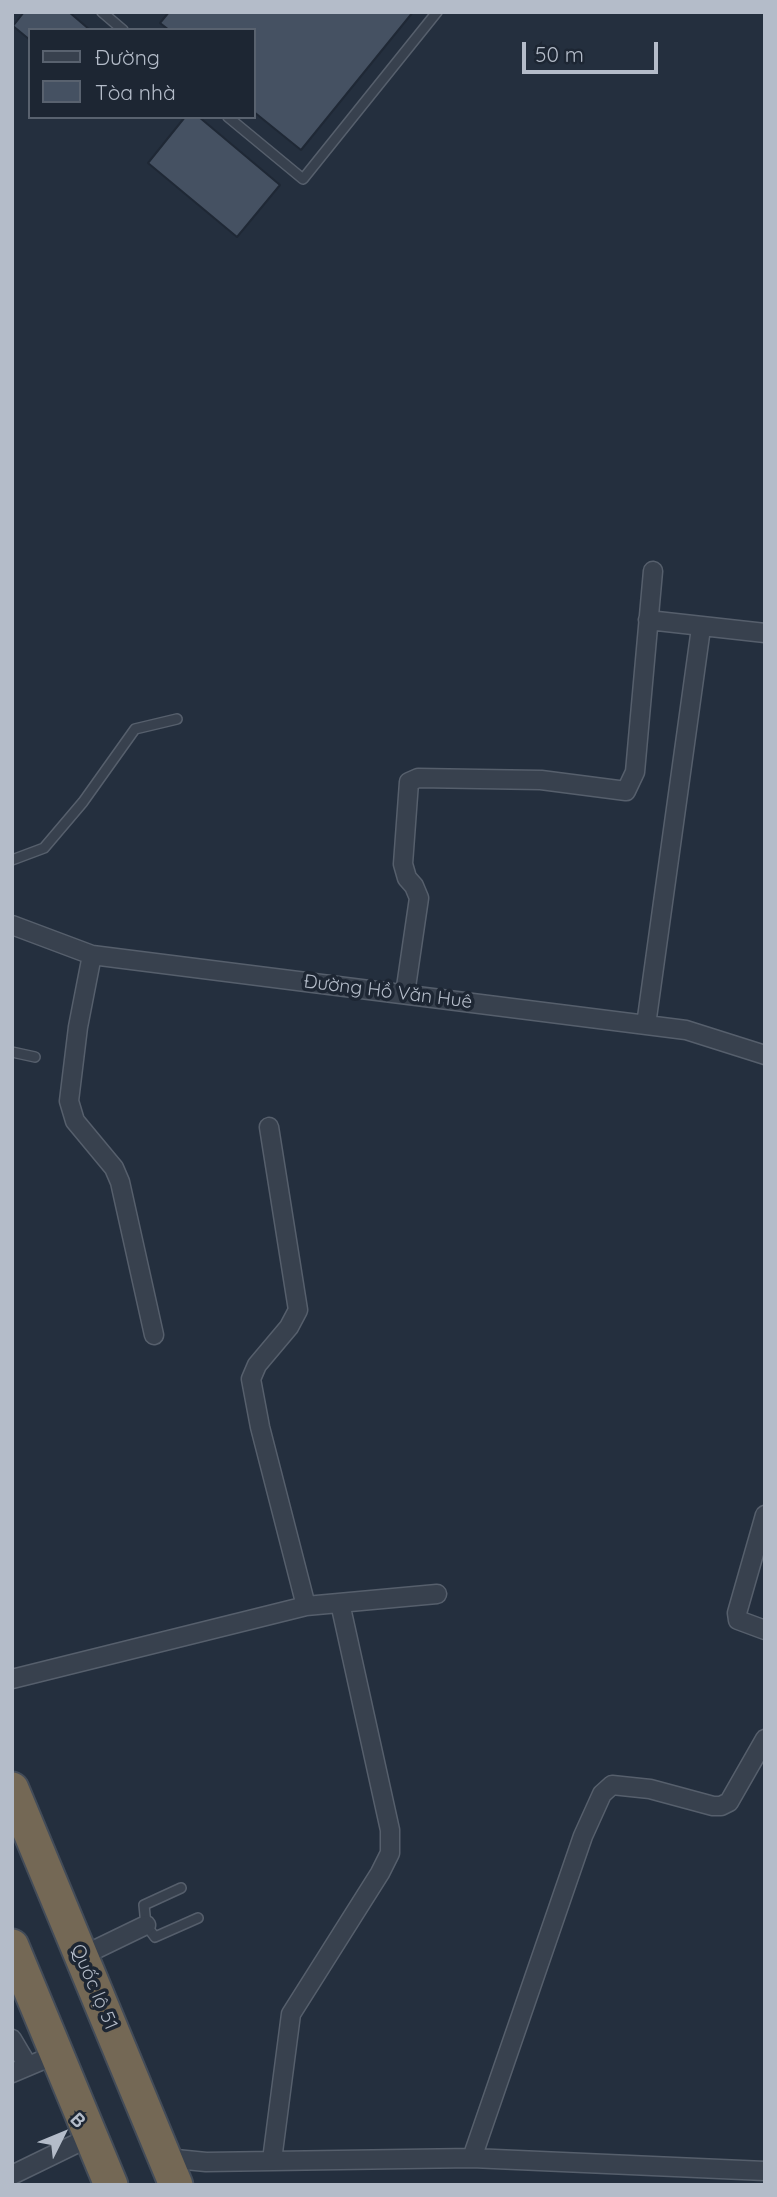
<!DOCTYPE html>
<html>
<head>
<meta charset="utf-8">
<style>
	body { margin:0 }
	#map { position:relative; width:777px; height:2197px; overflow:hidden; background:#242f3e; font-family:Quicksand,sans-serif }
	canvas { display:block }
	.frame { position:absolute; inset:0; border:14px solid #b4bcc9; pointer-events:none }
	.legend { position:absolute; left:28px; top:28px; width:228px; height:91px; box-sizing:border-box; background:#1d2633; border:2px solid #59626f; margin:0; padding:9px 12px; list-style:none; font-size:21px; color:#b4bcc9 }
	.legend li { display:flex; align-items:center; gap:14px; height:35px }
	.legend b { width:35px; border:2px solid #59626f }
	.north { position:absolute; left:28px; top:2099px; width:70px; height:70px; -webkit-text-stroke:5px #1d2633; paint-order:stroke; rotate:47deg; font-size:19px; font-weight:700; line-height:28px; text-align:center; color:#b4bcc9 }
	.north::after { content:''; display:block; margin:auto; width:24px; height:32px; background:#b4bcc9; clip-path:polygon(50% 0,100% 100%,50% 72%,0 100%) }
	.scale { position:absolute; left:522px; top:42px; width:136px; height:32px; box-sizing:border-box; border:4px solid #b4bcc9; border-top:0; padding-left:9px; font-size:21px; line-height:24px; white-space:nowrap; color:#b4bcc9; -webkit-text-stroke:5px #1d2633; paint-order:stroke }
</style>
</head>
<body>
<div id="map">
<canvas width="777" height="2197"></canvas>
<div class="frame"></div>
<ul class="legend">
<li><b style="height:9px;background:#38414e"></b>Đường</li>
<li><b style="height:19px;background:#455162"></b>Tòa nhà</li>
</ul>
<div class="north">B</div>
<div class="scale">50 m</div>
</div>
<script>
const g = document.querySelector('canvas').getContext('2d');
g.lineJoin = 'round';
function fill(path, color) { g.fillStyle = color; g.fill(path, 'evenodd'); }
const toPath = rows => new Path2D(rows.map(r => 'M' + r).join(''));
function trace(path, color, width, dash) { g.strokeStyle = color; g.lineWidth = width; g.lineCap = dash ? 'butt' : 'round'; g.setLineDash(dash || []); g.stroke(path); }
function label(font, color, halo, rows, align = 'center') {
  g.font = font + ' Quicksand,sans-serif'; g.lineWidth = 7; g.setLineDash([]); g.textBaseline = 'middle'; g.strokeStyle = halo; g.fillStyle = color; for (const [text, x, y, turn = 0] of rows) {
    g.save(); g.translate(x, y); g.rotate((+turn || 0) * Math.PI / 180); g.textAlign = isNaN(turn) ? turn : align; if (halo) g.strokeText(text, 0, 0); g.fillText(text, 0, 0); g.restore();
  }
}
const building = toPath([
	[24,12,69,12,90,30,30,30,30,40,13,26,24,12],
	[169,12,413,12,301,150,254,112,254,30,169,30,160,23,169,12],
	[185,117,199,117,280,185,237,237,148,163,185,117]
]);
const lane = toPath([
	[102,12,123,30],
	[228,117,303,179,437,12],
	[12,860,44,848,83,802,135,729,177,719],
	[12,1052,35,1057],
	[181,1888,144,1905,146,1925,155,1937,198,1918]
]);
const street = toPath([
	[648,620,765,633],
	[12,925,92,955,686,1030,765,1055],
	[92,955,78,1027,69,1101,75,1121,114,1168,120,1182,154,1335],
	[405,994,419,898,414,886,407,878,403,864,409,782,418,778,541,780,626,791,635,772,653,571],
	[646,1025,701,628],
	[269,1127,298,1310,289,1327,257,1365,251,1379,260,1427,306,1606],
	[765,1515,737,1613,738,1620,765,1630],
	[12,1679,306,1606,437,1594],
	[82,1956,146,1925],
	[12,2039,28,2066],
	[12,2073,57,2054],
	[166,2158,206,2162,472,2158,765,2171],
	[472,2158,583,1836,602,1794,612,1785,650,1789,713,1806,721,1806,729,1802,765,1739],
	[272,2160,291,2014,380,1873,390,1853,390,1830,340,1603],
	[12,2175,92,2136]
]);
const highway = toPath([
	[12,1789,176,2185],
	[12,1946,111,2185]
]);
const streetNames = [
	["Đường Hồ Văn Huê",388,992,7],
	["Quốc lộ 51",94,1987,67]
];
fill(building, '#455162');
trace(building, '#1f2835', 2);
trace(lane, '#565f6c', 12);
trace(street, '#565f6c', 21);
trace(highway, '#434c59', 37);
trace(lane, '#38414e', 9);
trace(street, '#38414e', 18);
trace(highway, '#746855', 33);
label('19px', '#b4bcc9', '#1d2633', streetNames);
</script>
</body>
</html>
